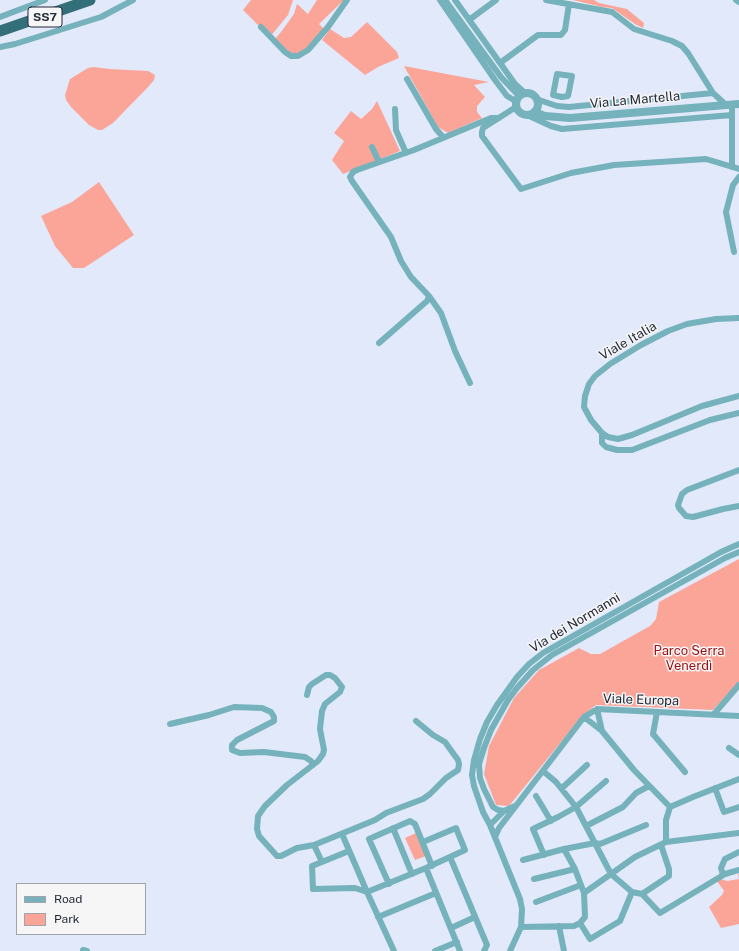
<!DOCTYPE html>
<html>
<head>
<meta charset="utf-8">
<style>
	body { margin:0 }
	#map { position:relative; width:739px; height:951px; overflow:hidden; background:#e2e9fa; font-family:"Public Sans",sans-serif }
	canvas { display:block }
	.legend { position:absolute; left:16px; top:883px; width:130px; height:52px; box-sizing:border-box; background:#f6f6f6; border:1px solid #a1a4aa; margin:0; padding:5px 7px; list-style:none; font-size:12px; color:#222938 }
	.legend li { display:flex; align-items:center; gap:8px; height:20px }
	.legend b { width:20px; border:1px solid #a1a4aa }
</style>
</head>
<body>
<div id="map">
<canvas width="739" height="951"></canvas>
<ul class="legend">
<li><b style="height:5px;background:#75b2bb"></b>Road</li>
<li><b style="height:11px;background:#fba599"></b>Park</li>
</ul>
</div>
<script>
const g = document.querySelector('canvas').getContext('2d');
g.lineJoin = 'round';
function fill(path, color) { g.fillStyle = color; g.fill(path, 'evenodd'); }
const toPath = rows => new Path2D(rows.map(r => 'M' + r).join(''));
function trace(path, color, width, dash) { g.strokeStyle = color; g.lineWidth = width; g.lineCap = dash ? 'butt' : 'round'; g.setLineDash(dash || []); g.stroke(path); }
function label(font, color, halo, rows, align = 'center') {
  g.font = font + ' "Public Sans",sans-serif'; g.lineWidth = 3; g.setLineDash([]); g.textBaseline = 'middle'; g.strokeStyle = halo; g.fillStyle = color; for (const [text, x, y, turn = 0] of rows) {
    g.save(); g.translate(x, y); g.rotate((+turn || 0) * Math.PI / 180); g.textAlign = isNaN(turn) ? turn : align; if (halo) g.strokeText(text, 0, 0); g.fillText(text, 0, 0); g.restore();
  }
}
const green = toPath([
	[251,0,293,0,288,15,270,37,243,10],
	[317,0,344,0,319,24,325,30,304,53,294,56,274,40,281,32,294,14,297,4,308,14],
	[573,0,594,0,599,3,627,9,644,23,643,28,635,24,612,8,602,7],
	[367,22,397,52,399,58,378,67,365,75,322,40,330,29,344,38,351,37],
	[404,66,489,82,474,85,485,97,477,106,477,112,482,118,448,133,438,127],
	[93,67,110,69,148,71,155,75,154,80,149,86,113,123,102,130,98,130,89,125,71,107,66,100,65,95,70,79,88,68],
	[377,101,400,151,343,174,332,160,344,141,334,133,351,111,361,119,372,109],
	[99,182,134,235,84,268,73,268,55,246,41,216,72,202],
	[739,559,739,682,713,710,596,705,582,716,509,806,496,805,484,774,489,746,514,698,539,670,579,648,591,654,600,654,650,626,656,619,659,602],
	[416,833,426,856,415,860,405,838],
	[738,874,739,874,739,924,721,928,709,907,722,895,724,891,717,881,721,879,727,881,739,879]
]);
const minor = toPath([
	[440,0,495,80,507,96,517,102],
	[445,0,501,77,519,96],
	[455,0,515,84,526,94],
	[546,0,612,12,634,29,672,41,682,46,688,53,713,93,725,104],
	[736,0,739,2],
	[0,17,45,0],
	[469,20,496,0],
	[261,27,285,52,291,56,298,56,308,50,328,27,347,0],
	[0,47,15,44,101,17,133,0],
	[500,63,538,35,561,35,565,30,569,4],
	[557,74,572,76,568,96,562,97,553,95,557,74],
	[407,79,436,129,443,137],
	[536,99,557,106,569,107,713,93],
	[516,107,483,128,482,132,482,136,521,189,571,173,614,165,706,159,739,169],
	[395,109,396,130,406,153],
	[527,115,551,126,562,129,732,115],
	[372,147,379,162],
	[732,167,732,104],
	[734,252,726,212,733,185,739,177],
	[739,318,716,319,687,324,668,331,641,345,610,364,595,376,589,384,585,396,584,407,591,420,602,433,608,437,618,439,632,435,702,406,739,396],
	[379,343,427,301,429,296],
	[470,383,455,351,441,313,429,296,411,277,401,261,391,237,352,181,350,177,353,172,357,170,414,150,491,118,499,118],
	[602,433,602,443,606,447,617,450,632,450,710,420,739,413],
	[739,470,687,490,682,494,678,505,679,508,686,516,693,517,723,509,739,506],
	[307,695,309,687,312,684,326,675,330,675,335,678,342,687,340,692,325,704,322,711,320,729,324,750,323,754,318,761,287,785,265,806,258,816,257,829,259,836,277,856,281,856,297,848,314,845,322,862],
	[657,712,653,734,685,772],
	[714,714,739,685],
	[584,717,602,731,597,709],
	[170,724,209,715,234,707,262,708,271,712,274,717,274,721,237,740,232,745,232,750,240,753,264,752,305,757,311,761,313,765],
	[602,731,634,770,670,807],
	[729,748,739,755],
	[543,771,556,782,576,807,611,874,632,892],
	[562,788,587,765],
	[715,788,724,812,739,807],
	[536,796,551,821],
	[670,807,693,797,739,779],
	[504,811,498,810,493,807,484,789,480,778,479,764,484,748,491,730,508,700,517,688,533,670,552,655,725,558,739,552],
	[490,825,504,811,515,806],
	[586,826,623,807,636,793,649,786],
	[393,828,412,874],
	[342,834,367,892,394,951],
	[495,837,499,828,584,717,597,709,739,716],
	[666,842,739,833],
	[314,845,375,820,386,813,423,799,430,794,446,778,458,770,459,764,458,760,445,742,433,735,416,721],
	[349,851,312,866,313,889,355,888,367,892,426,868,465,850,456,828,423,842],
	[544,855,533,829,558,817,576,807,606,781],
	[450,857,487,945,484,951],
	[523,860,564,849,595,843,600,844,646,825],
	[426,868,460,951],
	[723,875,721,868,725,859,739,852],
	[534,879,575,869],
	[389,884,369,839,410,821,415,824,432,866],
	[584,893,635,857,666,842,666,820,670,807],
	[642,894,660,913,725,874,739,870],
	[642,894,669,876,669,869,661,845],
	[536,902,581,885],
	[378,917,436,893],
	[580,923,590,939,620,921,632,892,642,894],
	[559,926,564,951],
	[521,927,574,926,580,923,585,917,584,893,575,869,564,849],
	[451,928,475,917],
	[83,950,87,951],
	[435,951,457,942],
	[510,951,521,927,522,909,520,899,490,825,483,812,474,786,472,775,474,760,480,739,487,722,497,705,517,677,529,664,543,653,721,552,739,544]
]);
const tertiary = toPath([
	'516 104a11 11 0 1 1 22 0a11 11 0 1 1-22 0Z',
	[534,112,545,116,570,118,739,104]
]);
const trunk = toPath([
	[0,31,90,0]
]);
const shields = [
	[45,17,34]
];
const shieldNames = [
	["SS7",45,17]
];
const streetNames = [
	["Via La Martella",635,100,-5],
	["Viale Italia",628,341,-30],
	["Via dei Normanni",575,623,-31],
	["Viale Europa",641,700,2]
];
const parkNames = [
	["Parco Serra",689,651],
	["Venerdì",689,666]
];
fill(green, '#fba599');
trace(minor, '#75b2bb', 6);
trace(tertiary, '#75b2bb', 8);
trace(trunk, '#326f78', 11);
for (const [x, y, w] of shields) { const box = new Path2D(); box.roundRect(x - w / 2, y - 10, w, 20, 3); g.fillStyle = '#f6f6f6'; g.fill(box); trace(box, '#222938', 1); }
label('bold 12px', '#222938', null, shieldNames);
label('13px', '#222938', '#f6f6f6', streetNames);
label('13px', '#9b0e0f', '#f6f6f6', parkNames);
</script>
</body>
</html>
